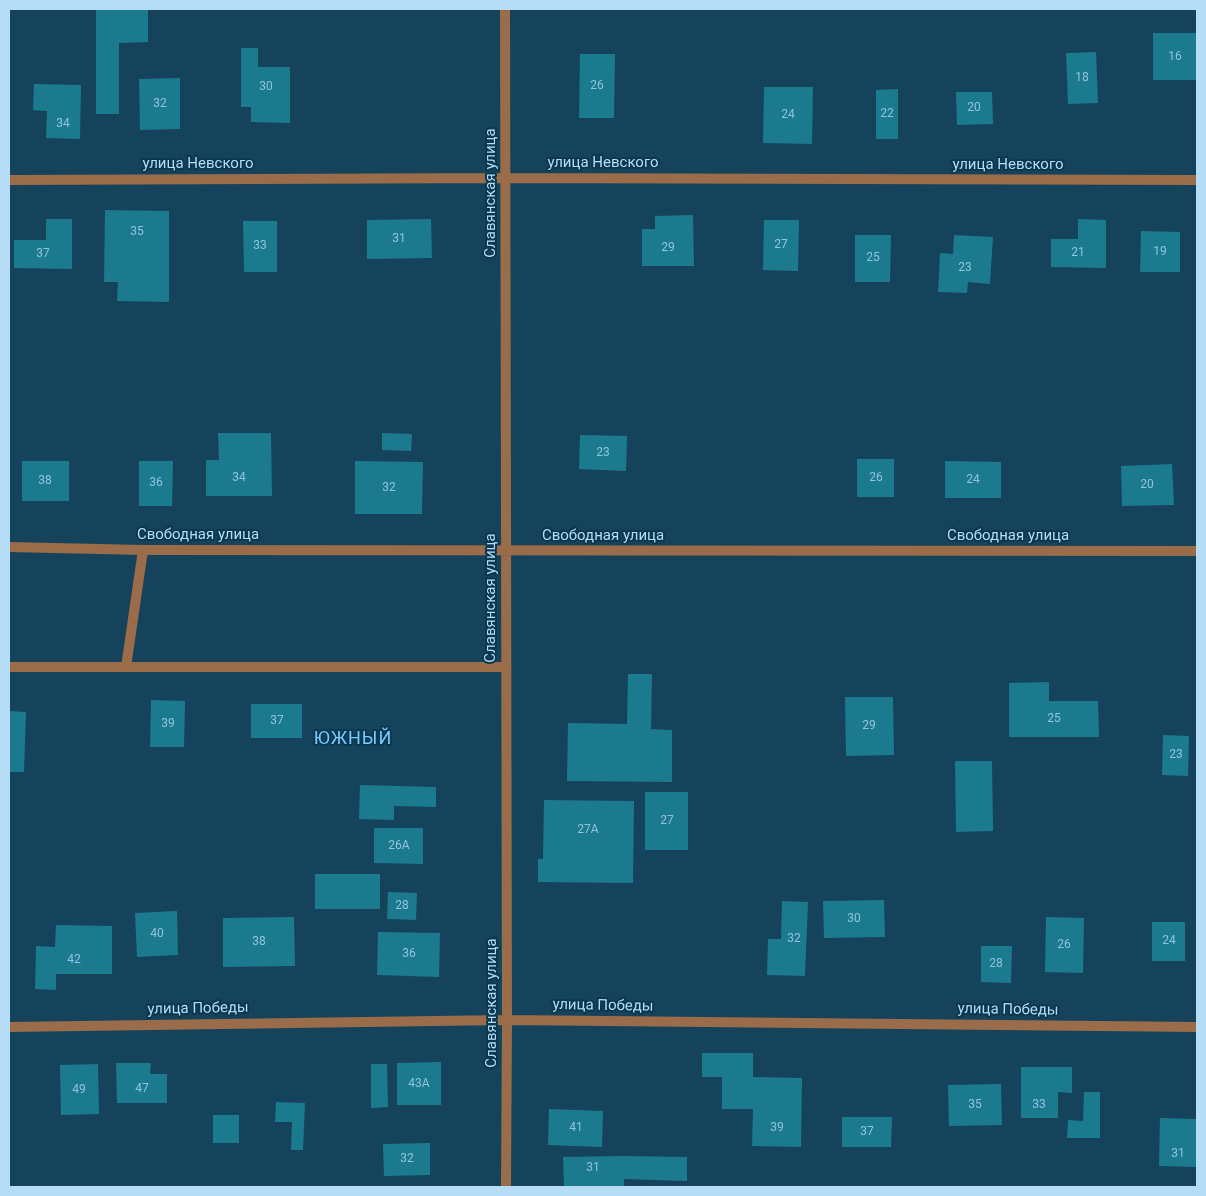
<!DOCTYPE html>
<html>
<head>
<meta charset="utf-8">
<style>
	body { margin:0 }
	#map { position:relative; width:1206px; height:1196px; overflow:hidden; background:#16435c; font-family:Roboto,sans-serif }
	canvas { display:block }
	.frame { position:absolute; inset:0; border:10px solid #b6ddf6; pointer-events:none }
</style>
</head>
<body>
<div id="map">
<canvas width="1206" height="1196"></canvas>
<div class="frame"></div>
</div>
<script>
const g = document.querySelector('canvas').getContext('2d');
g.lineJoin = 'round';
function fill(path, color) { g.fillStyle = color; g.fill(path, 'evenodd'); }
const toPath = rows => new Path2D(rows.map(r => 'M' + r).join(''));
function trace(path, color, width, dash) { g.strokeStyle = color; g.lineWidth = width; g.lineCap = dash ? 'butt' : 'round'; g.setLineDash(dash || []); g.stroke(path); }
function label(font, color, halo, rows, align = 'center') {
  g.font = font + ' Roboto,sans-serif'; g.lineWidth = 4; g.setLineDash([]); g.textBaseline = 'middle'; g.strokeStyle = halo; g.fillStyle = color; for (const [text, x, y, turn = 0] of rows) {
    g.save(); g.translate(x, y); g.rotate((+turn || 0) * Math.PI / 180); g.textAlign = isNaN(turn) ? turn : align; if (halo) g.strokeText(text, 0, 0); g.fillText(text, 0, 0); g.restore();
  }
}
const building = toPath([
	[96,9,148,9,148,42,119,43,119,114,96,114],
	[1153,33,1197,33,1197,80,1153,80],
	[241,48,258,48,258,67,290,67,290,123,251,122,251,107,241,107],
	[1096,52,1098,103,1068,104,1066,53],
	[580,54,615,54,614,118,579,118],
	[180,78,180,129,140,130,139,79],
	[34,84,81,85,80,139,46,138,47,111,33,110],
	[764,87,813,87,812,144,763,143],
	[898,89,898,139,876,139,876,90],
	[956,92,992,92,993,124,957,125],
	[105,210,169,211,169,302,117,301,118,282,104,282],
	[693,215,694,266,642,266,642,229,655,229,655,216],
	[46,219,72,219,72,269,14,268,14,240,46,240],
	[431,219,432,258,367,259,367,220],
	[1078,219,1106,220,1106,268,1051,267,1051,239,1078,239],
	[764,220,799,220,798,271,763,270],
	[243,221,277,221,277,272,244,272],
	[1141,231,1180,232,1180,272,1140,272],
	[855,235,891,235,890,282,855,282],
	[954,235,993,237,990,284,968,282,967,293,938,292,940,253,953,254],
	[218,433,271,433,272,496,206,496,206,460,219,460],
	[382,433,412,434,411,451,382,450],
	[580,435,627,436,626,471,579,469],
	[857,459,894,459,894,497,857,497],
	[22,461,69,461,69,501,22,501],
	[139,461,173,461,172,506,139,506],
	[355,461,423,462,422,514,355,514],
	[945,461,1001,462,1001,498,945,498],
	[1172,464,1174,505,1122,506,1121,466],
	[628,674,652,674,651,729,672,730,672,782,567,781,568,723,627,724],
	[1049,682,1049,701,1098,701,1099,737,1009,737,1009,683],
	[845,697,893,697,894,755,846,756],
	[151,700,185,701,184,747,150,747],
	[251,704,302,704,302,738,251,738],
	[9,711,26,712,24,772,9,772],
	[1163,735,1189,736,1188,776,1162,775],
	[955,761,992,761,993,831,956,832],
	[360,785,436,787,436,807,394,806,394,820,359,819],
	[645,792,688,792,688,850,645,850],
	[544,800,634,801,633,883,538,882,538,859,543,859],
	[374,828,423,828,423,864,374,863],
	[315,874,380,874,380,909,315,909],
	[388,892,417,893,416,920,387,919],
	[884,900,885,937,824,938,823,901],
	[782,901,808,902,805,976,767,975,768,939,781,939],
	[177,911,178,955,137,957,135,913],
	[294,917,295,966,223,967,223,918],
	[1046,917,1084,918,1083,973,1045,972],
	[1152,922,1185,922,1185,961,1152,961],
	[56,925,112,926,112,974,56,974,56,990,35,989,36,946,55,947],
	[378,932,440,933,439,977,377,975],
	[981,946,1012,946,1011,983,981,982],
	[702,1053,753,1053,753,1077,802,1078,801,1147,752,1146,753,1109,722,1109,722,1077,702,1077],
	[441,1062,441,1105,397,1105,397,1063],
	[116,1063,151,1063,150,1074,167,1074,167,1103,117,1103],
	[98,1064,99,1114,61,1115,60,1065],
	[371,1064,387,1064,388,1107,371,1108],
	[1021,1067,1072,1067,1072,1093,1058,1092,1058,1118,1021,1118],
	[1001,1084,1002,1125,949,1126,948,1085],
	[1084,1092,1100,1092,1100,1138,1067,1138,1068,1120,1083,1121],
	[276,1102,305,1103,303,1150,291,1150,292,1122,275,1122],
	[549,1109,603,1111,602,1147,548,1145],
	[213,1115,239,1115,239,1143,213,1143],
	[842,1117,892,1117,891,1147,842,1147],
	[1160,1118,1197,1119,1197,1167,1159,1166],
	[430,1143,430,1175,384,1176,383,1144],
	[623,1156,687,1157,687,1181,624,1179,624,1187,564,1187,563,1157]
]);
const lane = toPath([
	[126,667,143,550]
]);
const street = toPath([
	[505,9,507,1020,506,1187],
	[9,180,506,178,1197,180],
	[9,547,143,550,1197,551],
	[9,667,505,667],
	[9,1027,507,1020,1197,1027]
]);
const numberNames = [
	["16",1175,57],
	["18",1082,78],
	["26",597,86],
	["30",266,87],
	["32",160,104],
	["20",974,108],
	["22",887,114],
	["24",788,115],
	["34",63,124],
	["35",137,232],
	["31",399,239],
	["27",781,245],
	["33",260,246],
	["29",668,248],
	["19",1160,252],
	["21",1078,253],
	["37",43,254],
	["25",873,258],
	["23",965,268],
	["23",603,453],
	["34",239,478],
	["26",876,478],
	["24",973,480],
	["38",45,481],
	["36",156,483],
	["20",1147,485],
	["32",389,488],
	["25",1054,719],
	["37",277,721],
	["39",168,724],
	["29",869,726],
	["23",1176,755],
	["27",667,821],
	["27А",588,830],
	["26А",399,846],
	["28",402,906],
	["30",854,919],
	["40",157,934],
	["32",794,939],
	["24",1169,941],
	["38",259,942],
	["26",1064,945],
	["36",409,954],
	["42",74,960],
	["28",996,964],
	["43А",419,1084],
	["47",142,1089],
	["49",79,1090],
	["35",975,1105],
	["33",1039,1105],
	["41",576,1128],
	["39",777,1128],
	["37",867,1132],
	["31",1178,1154],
	["32",407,1159],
	["31",593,1168]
];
const streetNames = [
	["улица Невского",603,163],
	["улица Невского",198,164],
	["улица Невского",1008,165],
	["Славянская улица",491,193,-90],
	["Свободная улица",198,535],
	["Свободная улица",603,536],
	["Свободная улица",1008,536],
	["Славянская улица",491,598,-90],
	["Славянская улица",492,1003,-90],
	["улица Победы",603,1006,1],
	["улица Победы",198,1009,-1],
	["улица Победы",1008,1010,1]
];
const quarterNames = [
	["ЮЖНЫЙ",353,739]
];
fill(building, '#1c7a8f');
trace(lane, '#9a6c4a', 10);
trace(street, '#9a6c4a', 10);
label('12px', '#90c4dc', null, numberNames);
label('15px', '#b6ddf6', '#093850', streetNames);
g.letterSpacing = '1px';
label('18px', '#79cbfd', '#093850', quarterNames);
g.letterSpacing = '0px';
</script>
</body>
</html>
